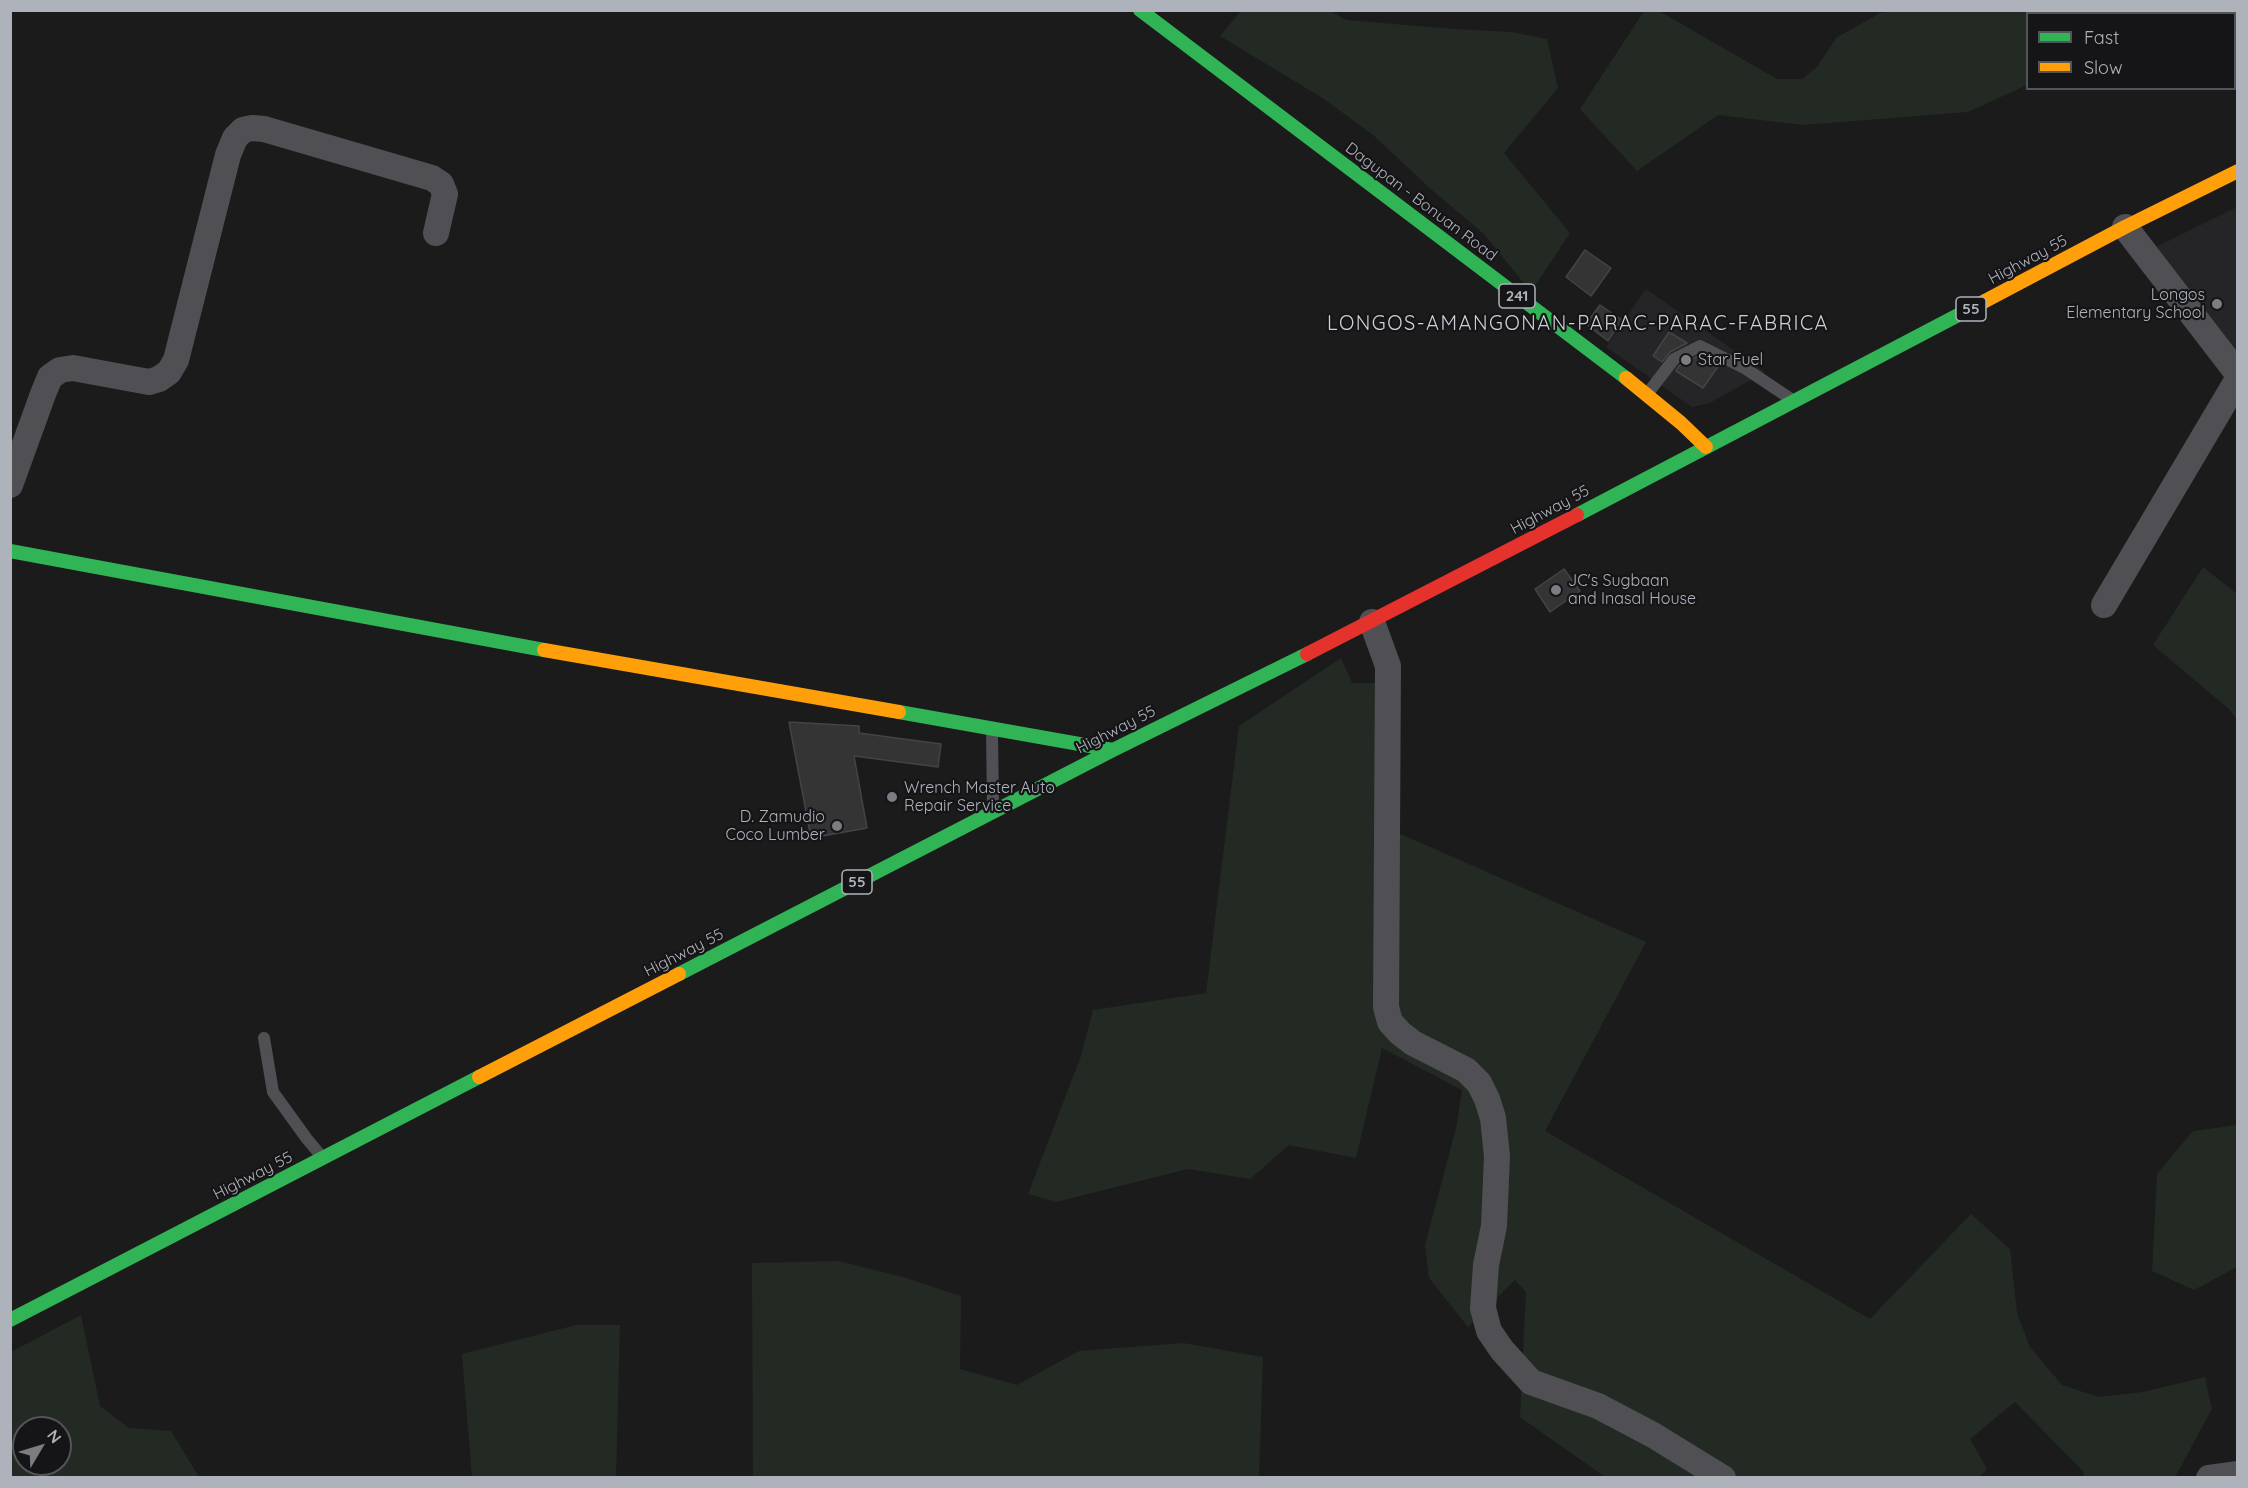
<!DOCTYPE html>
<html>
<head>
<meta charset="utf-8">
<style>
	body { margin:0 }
	#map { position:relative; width:2248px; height:1488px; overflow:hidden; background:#1b1b1b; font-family:Quicksand,sans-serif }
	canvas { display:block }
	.frame { position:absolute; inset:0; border:12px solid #aeb2ba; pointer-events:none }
	.legend { position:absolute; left:2026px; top:12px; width:210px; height:78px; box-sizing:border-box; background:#151517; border:2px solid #525458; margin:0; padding:8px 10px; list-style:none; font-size:18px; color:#aeb2ba }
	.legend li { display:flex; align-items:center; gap:12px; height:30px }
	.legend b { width:30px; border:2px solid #525458 }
	.north { position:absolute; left:12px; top:1416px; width:60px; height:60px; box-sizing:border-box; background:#151517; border:2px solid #525458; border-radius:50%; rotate:52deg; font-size:16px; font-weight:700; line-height:24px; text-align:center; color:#aeb2ba }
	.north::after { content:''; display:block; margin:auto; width:21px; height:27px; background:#7b7d82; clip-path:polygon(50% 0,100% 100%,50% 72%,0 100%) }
</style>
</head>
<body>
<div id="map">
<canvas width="2248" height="1488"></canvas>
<div class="frame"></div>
<ul class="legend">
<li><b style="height:8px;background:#30b455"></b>Fast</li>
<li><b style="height:8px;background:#ff9f0a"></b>Slow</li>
</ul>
<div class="north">N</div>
</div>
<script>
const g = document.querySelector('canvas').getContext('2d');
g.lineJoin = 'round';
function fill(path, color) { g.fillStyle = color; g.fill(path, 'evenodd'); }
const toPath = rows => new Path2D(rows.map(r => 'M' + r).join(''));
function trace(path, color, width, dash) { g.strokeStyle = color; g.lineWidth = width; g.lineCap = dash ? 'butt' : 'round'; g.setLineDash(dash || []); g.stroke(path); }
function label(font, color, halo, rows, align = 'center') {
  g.font = font + ' Quicksand,sans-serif'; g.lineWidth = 4.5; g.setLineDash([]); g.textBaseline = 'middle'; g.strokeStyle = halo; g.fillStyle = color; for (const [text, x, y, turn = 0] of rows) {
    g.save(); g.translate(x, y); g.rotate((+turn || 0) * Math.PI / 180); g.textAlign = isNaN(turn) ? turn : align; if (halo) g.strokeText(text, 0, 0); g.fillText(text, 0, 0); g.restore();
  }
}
const built = toPath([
	[2237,207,2237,359,2154,248],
	[1646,289,1765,372,1710,403,1692,407,1606,347]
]);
const green = toPath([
	[1329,10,1346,20,1454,29,1511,32,1547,39,1558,88,1504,153,1570,233,1531,292,1484,234,1433,191,1373,135,1324,99,1220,36,1241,11],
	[1897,11,2138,11,2134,14,2028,14,2027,85,1968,112,1803,125,1718,115,1637,171,1580,109,1644,11,1659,11,1777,79,1802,79,1817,67,1836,38,1880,13],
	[2203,567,2237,594,2237,720,2229,709,2153,645],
	[1341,658,1352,683,1399,683,1396,832,1646,942,1545,1131,1870,1319,1971,1214,2010,1249,2017,1313,2030,1347,2062,1385,2098,1397,2143,1392,2205,1377,2212,1409,2175,1477,2084,1477,2083,1471,2015,1402,1970,1439,1987,1469,1980,1477,1605,1477,1520,1417,1526,1292,1515,1280,1468,1327,1429,1278,1425,1245,1457,1124,1462,1090,1382,1048,1356,1158,1289,1145,1250,1179,1188,1169,1056,1202,1028,1194,1081,1056,1093,1010,1206,993,1239,726],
	[2237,1125,2237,1267,2194,1290,2152,1271,2157,1174,2193,1131],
	[838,1261,903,1277,961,1296,960,1369,1017,1385,1079,1351,1183,1343,1263,1357,1259,1477,753,1477,752,1263],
	[81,1315,100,1406,129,1428,171,1431,199,1477,11,1477,11,1352],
	[24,1428,60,1428,60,1464,24,1464],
	[576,1325,620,1325,616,1477,472,1477,462,1354]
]);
const building = toPath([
	[1585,250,1611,268,1591,296,1566,277,1585,250],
	[1600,305,1622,320,1608,341,1586,324,1600,305],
	[1669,332,1687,343,1670,352,1662,362,1653,356,1669,332],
	[1700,355,1719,365,1703,388,1676,371,1679,366,1700,355],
	[1564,569,1580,591,1550,612,1535,589,1564,569],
	[789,722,859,726,859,733,941,744,938,767,854,756,867,828,811,838,789,722]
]);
const lane = toPath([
	[1648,393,1674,359,1700,346,1746,369,1791,399],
	[992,730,993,808],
	[264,1038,273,1092,307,1139,323,1158]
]);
const street = toPath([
	[2125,227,2238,374],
	[10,485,43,394,50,377,60,370,73,368,149,382,159,379,169,372,176,360,228,155,235,138,243,130,252,128,264,129,432,178,441,184,445,194,436,233],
	[2104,605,2238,379],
	[1372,622,1388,666,1386,1007,1390,1022,1400,1033,1413,1043,1466,1070,1479,1083,1487,1099,1493,1118,1497,1156,1494,1226,1486,1265,1483,1308,1489,1331,1502,1350,1531,1382,1598,1406,1653,1435,1723,1478],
	[2209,1478,2238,1474]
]);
const fast = toPath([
	[1140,10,1626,378],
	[1577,515,1985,301],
	[10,551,544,650],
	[899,712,1113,750],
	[679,974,1113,750,1307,654],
	[10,1320,479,1077]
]);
const slow = toPath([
	[1985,301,2125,227,2238,171],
	[1626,378,1681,423,1706,447],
	[544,650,899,712],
	[479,1077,679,974]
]);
const jam = toPath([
	[1307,654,1577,515]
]);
const markers = [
	[2217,304,6,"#7b7d82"],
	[1686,360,6,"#7b7d82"],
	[1556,590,6,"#7b7d82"],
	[892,797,6,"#7b7d82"],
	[837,826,6,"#7b7d82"]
];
const shields = [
	[1517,296,36],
	[1971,309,30],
	[857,882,30]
];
const shieldNames = [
	["241",1517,296],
	["55",1971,309],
	["55",857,882]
];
const streetNames = [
	["Dagupan - Bonuan Road",1421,202,37],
	["Highway 55",2028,260,-28],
	["Highway 55",1550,510,-28],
	["Highway 55",1116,730,-27],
	["Highway 55",684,953,-27],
	["Highway 55",253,1176,-27]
];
const poiNames = [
	["Longos",2205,295,"right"],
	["Elementary School",2205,313,"right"],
	["Star Fuel",1698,360],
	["JC's Sugbaan",1568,581],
	["and Inasal House",1568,599],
	["Wrench Master Auto",904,788],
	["Repair Service",904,806],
	["D. Zamudio",825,817,"right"],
	["Coco Lumber",825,835,"right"]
];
const quarterNames = [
	["LONGOS-AMANGONAN-PARAC‑PARAC-FABRICA",1578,324]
];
fill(built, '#252527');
fill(green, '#232a24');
fill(building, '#343435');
trace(building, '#444447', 1.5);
trace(lane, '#505054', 12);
trace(street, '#505054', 26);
trace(fast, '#30b455', 14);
trace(slow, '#ff9f0a', 14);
trace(jam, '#e5322d', 14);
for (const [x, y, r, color] of markers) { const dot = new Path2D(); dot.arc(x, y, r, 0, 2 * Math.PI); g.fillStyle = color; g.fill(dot); trace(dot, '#151517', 2); }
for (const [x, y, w] of shields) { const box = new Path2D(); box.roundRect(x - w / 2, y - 12, w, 24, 4.5); g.fillStyle = '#151517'; g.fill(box); trace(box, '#aeb2ba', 1.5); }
label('bold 15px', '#aeb2ba', null, shieldNames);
label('16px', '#aeb2ba', '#151517', streetNames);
label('16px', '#aeb2ba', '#151517', poiNames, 'left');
g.letterSpacing = '1.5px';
label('20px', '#ced1d7', '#151517', quarterNames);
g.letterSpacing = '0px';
</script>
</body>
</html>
